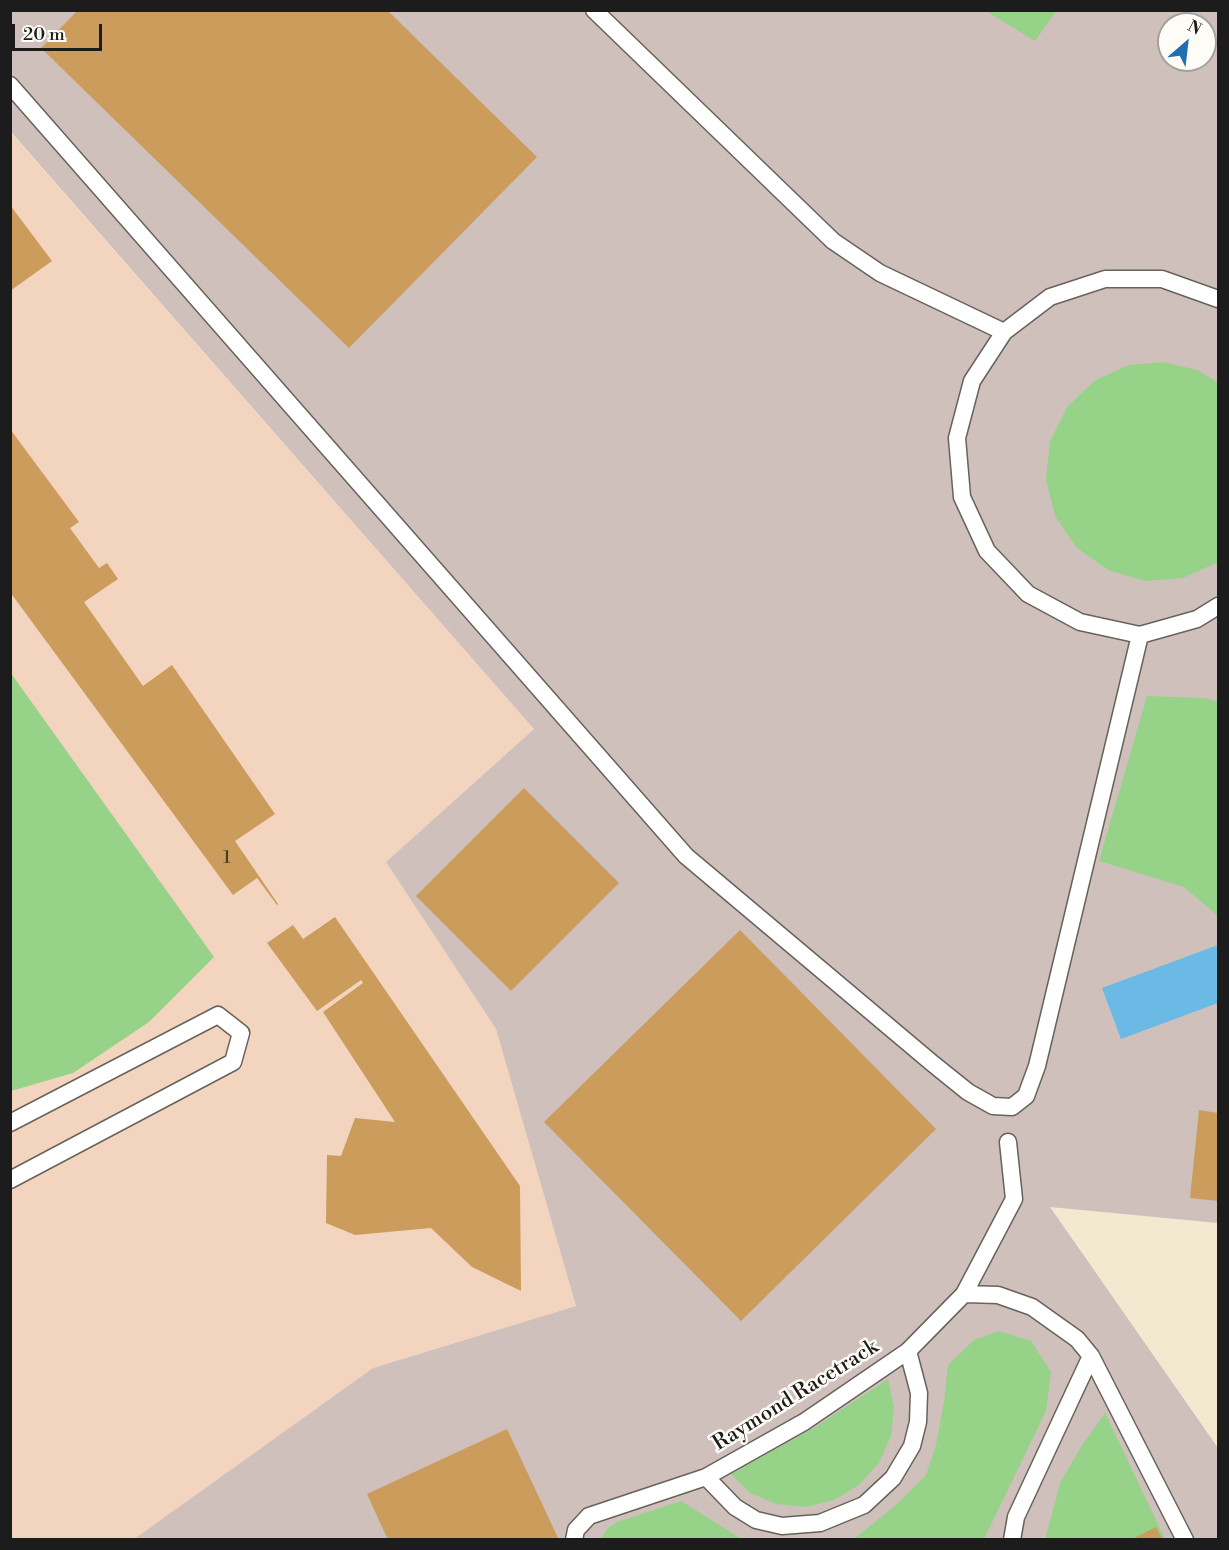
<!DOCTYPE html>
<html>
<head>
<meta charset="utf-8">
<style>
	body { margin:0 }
	#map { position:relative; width:1229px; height:1550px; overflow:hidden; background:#f3e8d0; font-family:"Libre Bodoni",serif }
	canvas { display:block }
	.frame { position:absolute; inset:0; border:12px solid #1c1c1c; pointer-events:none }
	.north { position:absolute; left:1157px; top:12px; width:60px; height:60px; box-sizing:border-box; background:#fdfcf7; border:2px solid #a3a29f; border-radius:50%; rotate:28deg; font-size:16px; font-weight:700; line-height:24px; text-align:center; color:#1c1c1c }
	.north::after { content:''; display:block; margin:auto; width:21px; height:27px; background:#1f6fb2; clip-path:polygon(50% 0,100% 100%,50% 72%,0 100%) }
	.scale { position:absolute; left:12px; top:24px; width:90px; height:27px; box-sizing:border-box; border:3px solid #1c1c1c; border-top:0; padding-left:8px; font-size:18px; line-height:21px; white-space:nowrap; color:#1c1c1c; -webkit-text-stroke:4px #fdfcf7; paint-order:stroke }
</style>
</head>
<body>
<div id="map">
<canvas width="1229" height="1550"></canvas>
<div class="frame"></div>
<div class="north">N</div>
<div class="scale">20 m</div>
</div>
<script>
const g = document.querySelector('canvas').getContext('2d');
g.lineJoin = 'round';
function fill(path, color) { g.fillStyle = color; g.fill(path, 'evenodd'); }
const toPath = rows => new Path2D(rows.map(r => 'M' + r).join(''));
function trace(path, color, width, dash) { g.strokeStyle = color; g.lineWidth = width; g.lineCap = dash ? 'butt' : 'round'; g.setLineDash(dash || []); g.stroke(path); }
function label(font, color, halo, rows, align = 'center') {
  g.font = font + ' "Libre Bodoni",serif'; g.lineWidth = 5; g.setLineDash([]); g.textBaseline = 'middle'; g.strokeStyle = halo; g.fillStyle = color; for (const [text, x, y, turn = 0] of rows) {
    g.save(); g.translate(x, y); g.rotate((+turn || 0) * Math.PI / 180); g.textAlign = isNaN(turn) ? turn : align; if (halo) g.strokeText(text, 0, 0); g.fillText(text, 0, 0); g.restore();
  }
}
const built = toPath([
	[10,132,534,729,386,862,496,1029,576,1306,373,1368,134,1539,11,1539]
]);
const industrial = toPath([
	[10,11,1218,11,1218,1223,1050,1207,1218,1448,1218,1539,134,1539,373,1368,576,1306,496,1029,386,862,534,729,11,132],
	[1169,24,1205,24,1205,60,1169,60]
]);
const green = toPath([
	[986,11,1056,11,1035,41],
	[1163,362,1197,370,1218,383,1218,562,1183,578,1145,581,1108,570,1077,548,1055,516,1046,479,1050,441,1067,407,1094,381,1129,365],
	[10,672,214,957,149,1022,73,1073,11,1091],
	[1147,696,1204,698,1218,702,1218,916,1184,887,1099,861],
	[999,1331,1031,1341,1051,1372,1046,1411,984,1539,854,1539,896,1505,926,1475,936,1445,944,1402,948,1365,974,1340],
	[888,1379,894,1407,891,1436,879,1463,859,1485,834,1500,806,1507,777,1504,750,1493,731,1474,814,1428],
	[1105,1413,1165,1539,1045,1540,1060,1483,1081,1447],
	[681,1501,742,1539,600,1539,608,1528,617,1522]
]);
const water = toPath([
	[1218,945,1218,1003,1121,1039,1102,988]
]);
const building = toPath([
	[78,10,387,10,537,157,349,348,41,48],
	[10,205,52,261,10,291],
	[10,429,79,522,70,528,99,568,107,563,118,579,84,602,143,686,172,665,275,814,235,841,278,904,277,905,257,878,233,895,10,592],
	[524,788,619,883,511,991,416,896],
	[335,917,520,1186,521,1291,472,1267,431,1228,355,1235,326,1223,327,1155,341,1156,355,1118,395,1122,323,1012,363,983,361,980,317,1011,267,943,293,925,303,939],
	[740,930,936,1129,741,1321,544,1122],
	[1199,1110,1218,1113,1218,1201,1190,1198],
	[507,1429,559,1540,388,1540,367,1494],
	[1156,1527,1163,1540,1130,1540]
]);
const lane = toPath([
	[594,10,833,241,880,273,1004,332],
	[10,85,686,856,932,1063,968,1092,993,1106,1012,1107,1026,1096,1037,1066,1140,635],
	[1218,299,1162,279,1105,279,1050,297,1004,332,972,381,957,438,962,497,987,551,1028,594,1080,622,1140,635,1197,619,1218,606],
	[10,1123,218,1015,241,1033,233,1062,10,1180],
	[964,1294,998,1295,1032,1307,1077,1339,1091,1356,1185,1540],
	[706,1477,735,1507,756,1520,782,1526,820,1523,864,1505,893,1478,912,1446,918,1422,919,1393,908,1351],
	[574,1540,576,1530,589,1516,706,1477,804,1422,908,1351,964,1294,1014,1199,1008,1142],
	[1012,1540,1016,1517,1091,1356]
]);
const numberNames = [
	["1",227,859]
];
const streetNames = [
	["Raymond Racetrack",796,1396,-32]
];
fill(built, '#f3d4bf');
fill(industrial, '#cfc0bb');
fill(green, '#96d388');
fill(water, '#6abae5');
fill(building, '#cb9c5c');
trace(lane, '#67635b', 19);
trace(lane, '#fff', 16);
label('18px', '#483c2c', null, numberNames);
label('21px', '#1c1c1c', '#fdfcf7', streetNames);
</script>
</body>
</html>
